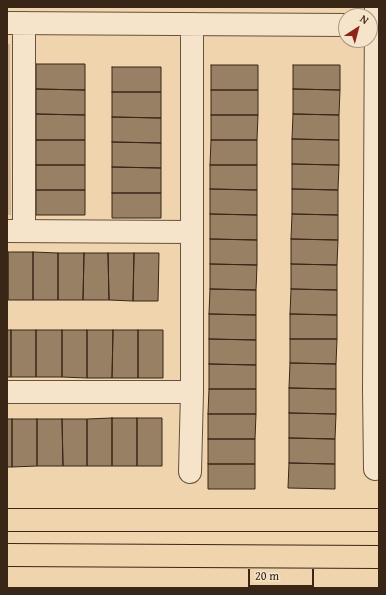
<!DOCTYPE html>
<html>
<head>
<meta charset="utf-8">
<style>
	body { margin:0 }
	#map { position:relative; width:386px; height:595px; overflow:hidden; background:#efd4ae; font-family:"Gentium Book Plus",serif }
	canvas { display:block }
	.frame { position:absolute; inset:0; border:8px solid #392616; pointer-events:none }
	.north { position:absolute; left:338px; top:8px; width:40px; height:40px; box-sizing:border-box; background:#f5e3ca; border:1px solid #aa9782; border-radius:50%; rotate:36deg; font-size:11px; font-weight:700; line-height:16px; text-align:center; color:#392616 }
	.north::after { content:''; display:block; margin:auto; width:14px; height:18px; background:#8f2418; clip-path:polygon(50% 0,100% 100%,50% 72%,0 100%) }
	.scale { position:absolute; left:248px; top:569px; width:66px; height:18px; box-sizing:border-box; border:2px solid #392616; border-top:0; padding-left:5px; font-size:12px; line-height:14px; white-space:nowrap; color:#392616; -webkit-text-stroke:3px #f5e3ca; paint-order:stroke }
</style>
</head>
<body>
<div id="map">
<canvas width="386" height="595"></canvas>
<div class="frame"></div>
<div class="north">N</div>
<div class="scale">20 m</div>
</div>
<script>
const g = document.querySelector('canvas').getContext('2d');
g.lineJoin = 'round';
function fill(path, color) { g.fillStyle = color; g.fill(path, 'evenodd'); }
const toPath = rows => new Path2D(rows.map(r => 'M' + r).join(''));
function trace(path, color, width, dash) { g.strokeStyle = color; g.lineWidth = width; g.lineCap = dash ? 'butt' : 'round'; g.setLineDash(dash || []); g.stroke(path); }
const green = toPath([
	[7,44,10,44,11,215,7,215]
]);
const building = toPath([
	[36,64,85,64,85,90,36,89,36,64],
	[211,65,258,65,258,90,211,90,211,65],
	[293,65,340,65,340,90,293,89,293,65],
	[112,67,161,67,161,92,112,92,112,67],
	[36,89,85,90,85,115,36,114,36,89],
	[293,89,340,90,339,115,293,114,293,89],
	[211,90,258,90,258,115,211,115,211,90],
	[112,92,161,92,161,118,112,117,112,92],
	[36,114,85,115,85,140,36,140,36,114],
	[293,114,339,115,339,140,292,139,293,114],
	[211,115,258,115,257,140,211,140,211,115],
	[112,117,161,118,161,143,112,142,112,117],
	[292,139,339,140,339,165,292,164,292,139],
	[36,140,85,140,85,165,36,165,36,140],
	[211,140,257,140,257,165,210,165,211,140],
	[112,142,161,143,161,168,112,167,112,142],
	[292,164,339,165,338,190,292,189,292,164],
	[36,165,85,165,85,190,36,190,36,165],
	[210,165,257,165,257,190,210,189,210,165],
	[112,167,161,168,161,193,112,193,112,167],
	[210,189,257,190,257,215,210,214,210,189],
	[292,189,338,190,338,215,292,214,292,189],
	[36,190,85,190,85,215,36,215,36,190],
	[112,193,161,193,161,218,112,218,112,193],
	[210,214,257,215,257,240,210,239,210,214],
	[292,214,338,215,338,240,291,239,292,214],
	[210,239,257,240,257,265,210,264,210,239],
	[291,239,338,240,337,265,291,264,291,239],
	[7,252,8,252,8,300,7,300,7,252],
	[8,252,33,252,33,300,8,300,8,252],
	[33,252,58,253,58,300,33,300,33,252],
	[58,253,84,253,83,300,58,300,58,253],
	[84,253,108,253,109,300,83,300,84,253],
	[108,253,134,253,133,301,109,300,108,253],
	[134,253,159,253,158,301,133,301,134,253],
	[210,264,257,265,256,290,210,289,210,264],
	[291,264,337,265,337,290,291,289,291,264],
	[210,289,256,290,256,315,209,314,210,289],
	[291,289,337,290,337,315,290,314,291,289],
	[209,314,256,315,256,340,209,339,209,314],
	[290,314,337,315,337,339,290,339,290,314],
	[7,330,11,330,11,377,7,377,7,330],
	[11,330,36,330,36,377,11,377,11,330],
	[36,330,62,330,62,377,36,377,36,330],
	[62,330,87,330,87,378,62,377,62,330],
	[87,330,113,330,112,378,87,378,87,330],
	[113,330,138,330,138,378,112,378,113,330],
	[138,330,163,330,163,378,138,378,138,330],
	[209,339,256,340,256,365,209,364,209,339],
	[290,339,337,339,336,364,290,363,290,339],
	[290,363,336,364,336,389,289,388,290,363],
	[209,364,256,365,256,389,209,389,209,364],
	[289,388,336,389,336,414,289,413,289,388],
	[209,389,256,389,256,414,208,414,209,389],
	[289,413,336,414,335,439,289,438,289,413],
	[208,414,256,414,255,439,208,439,208,414],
	[112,418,137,418,137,466,112,466,112,418],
	[112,418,112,466,87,466,87,419,112,418],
	[137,418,162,418,162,466,137,466,137,418],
	[7,419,12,419,12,467,7,467,7,419],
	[12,419,37,419,37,466,12,467,12,419],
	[37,419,62,419,63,466,37,466,37,419],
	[62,419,87,419,87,466,63,466,62,419],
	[289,438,335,439,335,464,289,463,289,438],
	[208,439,255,439,255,464,208,464,208,439],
	[289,463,335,464,335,489,288,488,289,463],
	[208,464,255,464,255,489,208,489,208,464]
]);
const minor = toPath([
	[7,23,346,25],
	[7,231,192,232],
	[24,231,24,23],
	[7,392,192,392],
	[375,469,374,389,376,7],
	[190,472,192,392,192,24]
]);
const major = toPath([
	[7,520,379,520],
	[7,555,379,557]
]);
fill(green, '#d0b694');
fill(building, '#988065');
trace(building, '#392616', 1);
trace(minor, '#66523c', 24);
trace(major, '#392616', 24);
trace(minor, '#f5e3ca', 22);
trace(major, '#efd4ae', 22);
</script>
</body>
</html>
